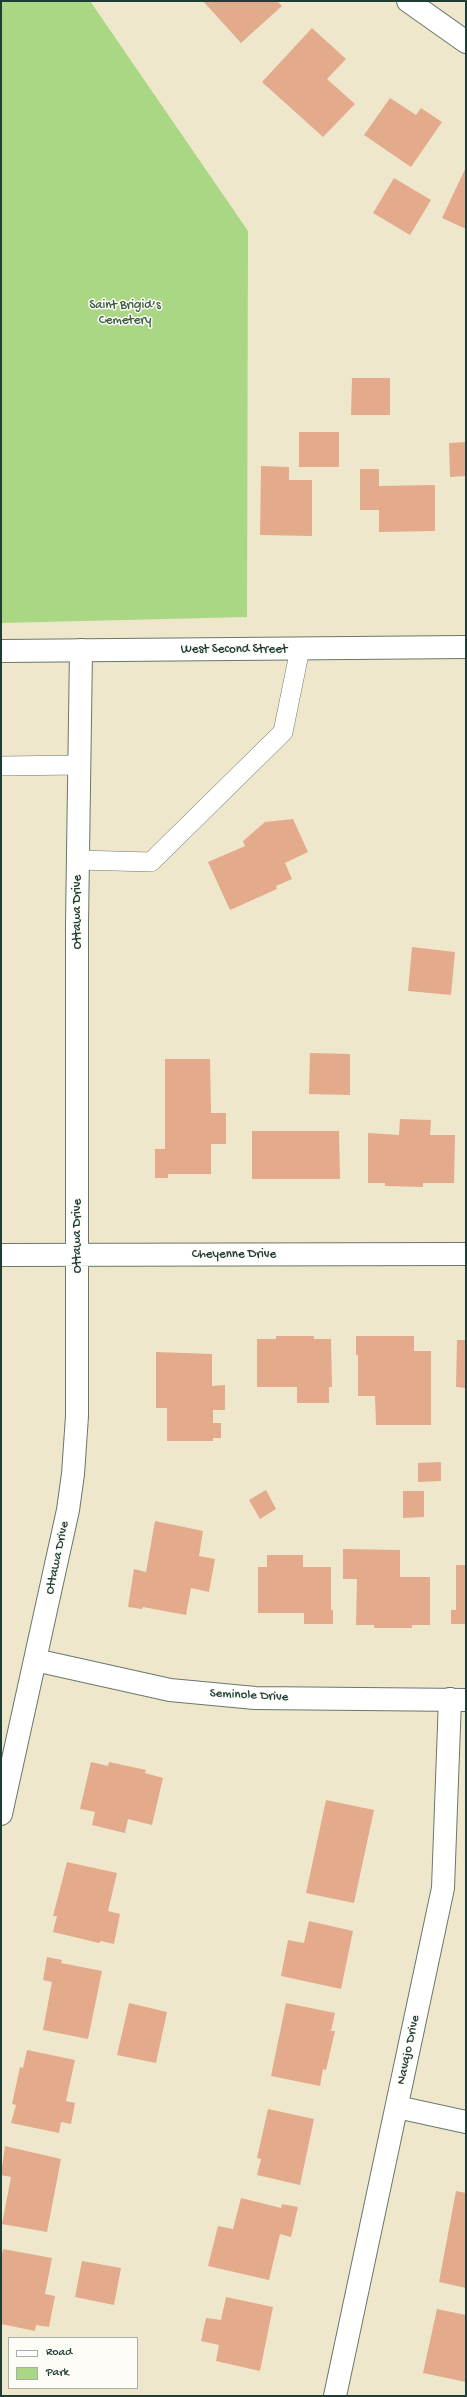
<!DOCTYPE html>
<html>
<head>
<meta charset="utf-8">
<style>
	body { margin:0 }
	#map { position:relative; width:467px; height:2397px; overflow:hidden; background:#efe7cc; font-family:"Gochi Hand",sans-serif }
	canvas { display:block }
	.frame { position:absolute; inset:0; border:2px solid #1f3d34; pointer-events:none }
	.legend { position:absolute; left:8px; top:2337px; width:130px; height:52px; box-sizing:border-box; background:#fdfcf7; border:1px solid #a4b0a9; margin:0; padding:5px 7px; list-style:none; font-size:12px; color:#1f3d34 }
	.legend li { display:flex; align-items:center; gap:8px; height:20px }
	.legend b { width:20px; border:1px solid #a4b0a9 }
</style>
</head>
<body>
<div id="map">
<canvas width="467" height="2397"></canvas>
<div class="frame"></div>
<ul class="legend">
<li><b style="height:5px;background:#fff"></b>Road</li>
<li><b style="height:11px;background:#aad783"></b>Park</li>
</ul>
</div>
<script>
const g = document.querySelector('canvas').getContext('2d');
g.lineJoin = 'round';
function fill(path, color) { g.fillStyle = color; g.fill(path, 'evenodd'); }
const toPath = rows => new Path2D(rows.map(r => 'M' + r).join(''));
function trace(path, color, width, dash) { g.strokeStyle = color; g.lineWidth = width; g.lineCap = dash ? 'butt' : 'round'; g.setLineDash(dash || []); g.stroke(path); }
function label(font, color, halo, rows, align = 'center') {
  g.font = font + ' "Gochi Hand",sans-serif'; g.lineWidth = 3; g.setLineDash([]); g.textBaseline = 'middle'; g.strokeStyle = halo; g.fillStyle = color; for (const [text, x, y, turn = 0] of rows) {
    g.save(); g.translate(x, y); g.rotate((+turn || 0) * Math.PI / 180); g.textAlign = isNaN(turn) ? turn : align; if (halo) g.strokeText(text, 0, 0); g.fillText(text, 0, 0); g.restore();
  }
}
const green = toPath([
	[1,1,90,1,248,231,247,617,1,623]
]);
const building = toPath([
	[203,1,277,1,282,6,241,43],
	[312,28,346,59,327,79,355,104,323,137,262,82],
	[390,98,416,115,421,108,442,122,411,167,364,135],
	[466,167,466,229,442,218],
	[394,178,431,200,410,235,373,213],
	[352,378,390,378,390,415,351,415],
	[299,432,339,432,339,467,299,467],
	[466,442,466,476,450,477,449,443],
	[261,466,289,467,289,480,312,480,312,536,260,535],
	[360,469,379,469,379,486,435,485,435,531,379,532,379,510,360,510],
	[293,819,308,852,285,863,292,879,276,886,277,889,230,910,208,862,245,846,243,841,265,822],
	[412,947,455,952,451,995,408,991],
	[310,1053,350,1054,350,1095,309,1094],
	[165,1059,210,1059,211,1113,226,1113,226,1144,211,1144,211,1174,168,1174,168,1178,155,1178,155,1149,165,1149],
	[400,1119,431,1120,430,1135,455,1135,454,1183,423,1183,423,1187,385,1186,385,1183,368,1183,368,1133,399,1135],
	[252,1131,339,1131,340,1179,252,1179],
	[276,1336,314,1336,314,1339,331,1339,332,1387,329,1387,329,1403,297,1403,297,1387,257,1387,257,1339,276,1339],
	[356,1336,414,1336,414,1351,431,1351,431,1425,376,1425,375,1396,358,1396,358,1355,356,1355],
	[457,1340,466,1340,466,1388,456,1387],
	[156,1352,212,1354,212,1386,225,1385,225,1410,213,1410,213,1423,221,1423,221,1438,213,1438,213,1441,167,1441,167,1408,156,1408],
	[441,1462,441,1481,418,1482,418,1463],
	[266,1490,276,1509,260,1519,249,1500],
	[403,1491,424,1491,424,1517,403,1518],
	[155,1521,203,1531,199,1556,215,1559,209,1592,191,1588,186,1615,143,1607,142,1609,128,1607,134,1569,146,1572],
	[343,1549,400,1550,400,1577,430,1577,430,1625,412,1625,412,1628,374,1628,374,1625,356,1625,357,1579,343,1579],
	[267,1555,303,1555,303,1567,331,1567,331,1610,333,1610,333,1624,304,1624,304,1613,258,1613,258,1567,267,1567],
	[456,1565,466,1565,466,1624,451,1624,451,1610,456,1610],
	[91,1762,108,1766,109,1762,146,1770,145,1773,163,1778,152,1825,128,1819,125,1833,92,1825,95,1812,80,1809],
	[326,1800,374,1810,354,1903,306,1893],
	[67,1862,117,1873,108,1911,120,1914,114,1944,101,1941,99,1943,53,1932,57,1916,53,1916],
	[309,1921,353,1931,341,1989,281,1976,288,1940,304,1943],
	[47,1957,62,1960,61,1963,102,1971,88,2039,43,2030,52,1982,43,1980],
	[129,2003,167,2012,156,2063,117,2055],
	[286,2003,335,2013,331,2031,335,2031,326,2070,323,2069,320,2086,271,2076],
	[27,2050,75,2060,66,2101,75,2103,71,2124,61,2122,59,2133,11,2123,16,2105,12,2104,20,2067,23,2068],
	[268,2109,314,2119,300,2185,257,2175,261,2159,257,2158],
	[5,2146,61,2159,47,2232,2,2224,11,2177,1,2175],
	[456,2191,466,2193,466,2288,439,2282],
	[241,2198,281,2208,282,2204,298,2207,291,2237,280,2234,269,2280,208,2266,218,2226,233,2229],
	[3,2249,52,2258,45,2294,55,2296,49,2327,36,2325,35,2331,1,2324,1,2260],
	[82,2261,121,2268,114,2305,75,2297],
	[226,2297,273,2307,260,2371,216,2361,219,2345,201,2341,206,2318,221,2320],
	[437,2309,466,2315,466,2382,423,2373]
]);
const lane = toPath([
	[1,766,80,765],
	[78,860,151,862,283,732,300,649]
]);
const street = toPath([
	[408,1,466,42],
	[1,1255,466,1254],
	[35,1660,170,1690,255,1698,466,1700],
	[1,1814,68,1510,73,1474,77,1416,77,923,81,650],
	[397,2107,466,2122],
	[335,2396,443,1888,450,1699]
]);
const secondary = toPath([
	[1,651,466,647]
]);
const parkNames = [
	["Saint Brigid’s",125,306],
	["Cemetery",125,321]
];
const streetNames = [
	["West Second Street",234,650],
	["Ottawa Drive",78,912,-90],
	["Ottawa Drive",78,1236,-90],
	["Cheyenne Drive",234,1255],
	["Ottawa Drive",58,1558,-78],
	["Seminole Drive",249,1696,3],
	["Navajo Drive",409,2050,-78]
];
fill(green, '#aad783');
fill(building, '#e3ab8b');
trace(lane, '#687869', 20);
trace(street, '#687869', 24);
trace(secondary, '#687869', 24);
trace(lane, '#fff', 19);
trace(street, '#fff', 22);
trace(secondary, '#fff', 22);
label('13px', '#3b5c44', '#fdfcf7', parkNames);
label('13px', '#1f3d34', '#fdfcf7', streetNames);
</script>
</body>
</html>
